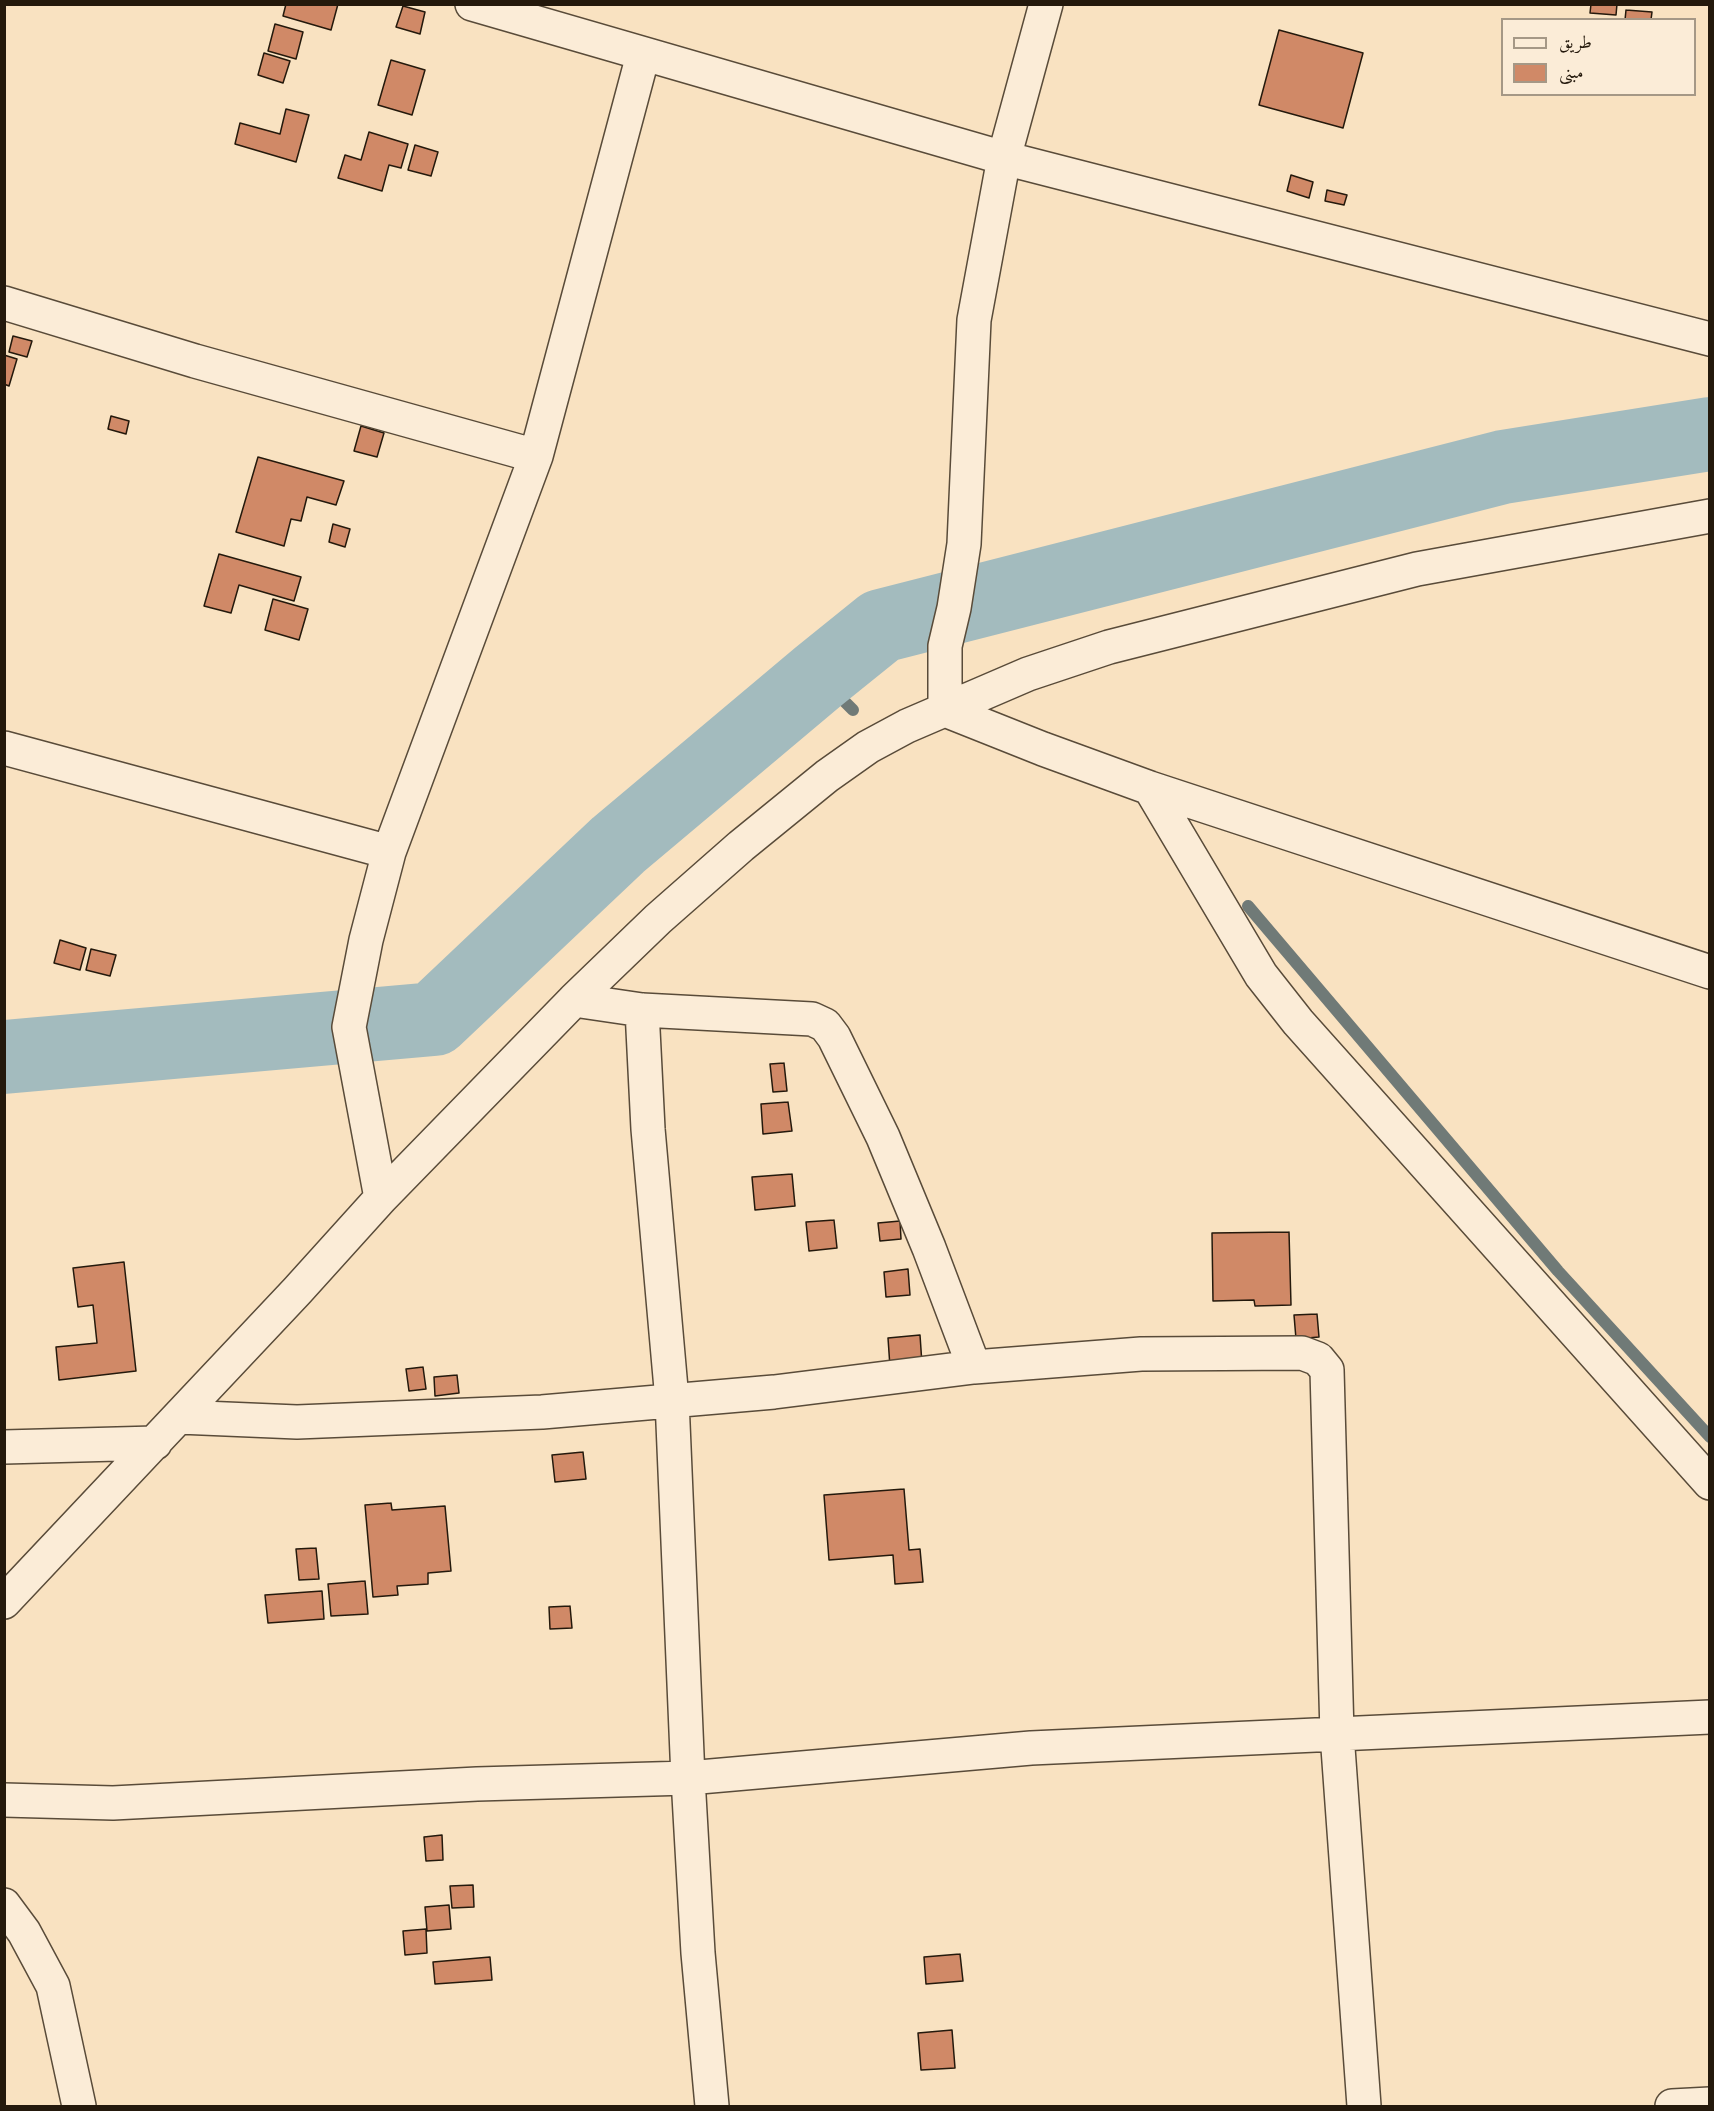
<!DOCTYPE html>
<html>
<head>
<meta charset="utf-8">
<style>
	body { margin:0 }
	#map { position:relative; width:1714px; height:2111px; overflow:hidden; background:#f9e2c1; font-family:"IM FELL English",Amiri,serif }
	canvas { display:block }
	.frame { position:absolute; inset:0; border:6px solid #24190c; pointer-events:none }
	.legend { position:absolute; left:1501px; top:18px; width:195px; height:78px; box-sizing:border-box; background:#fbecd7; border:2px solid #a59886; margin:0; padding:8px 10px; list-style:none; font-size:18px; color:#24190c }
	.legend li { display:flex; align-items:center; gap:12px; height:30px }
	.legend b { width:30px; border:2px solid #a59886 }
</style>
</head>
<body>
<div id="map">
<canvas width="1714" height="2111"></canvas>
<div class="frame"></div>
<ul class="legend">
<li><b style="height:8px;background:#fbecd7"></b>طريق</li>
<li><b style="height:16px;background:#d08967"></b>مبنى</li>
</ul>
</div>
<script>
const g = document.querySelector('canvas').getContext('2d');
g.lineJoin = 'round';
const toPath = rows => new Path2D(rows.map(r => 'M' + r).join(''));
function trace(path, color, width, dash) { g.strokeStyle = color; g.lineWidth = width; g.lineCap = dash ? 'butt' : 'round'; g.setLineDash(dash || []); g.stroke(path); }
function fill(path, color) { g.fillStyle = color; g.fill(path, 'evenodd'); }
const stream = toPath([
	[819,676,853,710],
	[1248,906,1558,1271,1710,1437]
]);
const river = toPath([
	[4,1057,434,1019,618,845,819,676,881,626,1503,467,1710,434]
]);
const building = toPath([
	[286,4,338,4,331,30,283,16,286,4],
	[1591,4,1617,4,1616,15,1590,13,1591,4],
	[403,6,425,12,420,34,396,27,403,6],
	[1626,10,1652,12,1651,20,1625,20,1626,10],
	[275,24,303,32,296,59,268,51,275,24],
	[1279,30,1363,53,1343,128,1259,105,1279,30],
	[264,53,290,61,283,83,258,75,264,53],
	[391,60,425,70,412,115,378,105,391,60],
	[286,109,309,115,296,162,235,144,240,123,280,134,286,109],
	[369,132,408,144,401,168,389,165,382,191,338,178,345,155,361,160,369,132],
	[415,145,438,152,431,176,408,170,415,145],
	[1291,175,1313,182,1309,198,1287,191,1291,175],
	[1327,190,1347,195,1344,205,1325,201,1327,190],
	[13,336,32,341,27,357,9,352,13,336],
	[4,355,17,359,9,386,4,384,4,355],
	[111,416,129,421,126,434,108,429,111,416],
	[361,426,384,433,377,457,354,451,361,426],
	[258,457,344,481,336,505,307,497,301,521,291,519,284,546,236,532,258,457],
	[333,524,350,529,345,547,329,542,333,524],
	[219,554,301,577,294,601,239,585,231,613,204,606,219,554],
	[273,599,308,609,299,640,265,630,273,599],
	[60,940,86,948,80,970,54,963,60,940],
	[91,949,116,955,110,976,86,970,91,949],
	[784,1063,787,1091,773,1092,770,1064,784,1063],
	[788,1102,792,1131,763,1134,761,1104,788,1102],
	[792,1174,795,1206,755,1210,752,1177,792,1174],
	[834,1220,837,1248,809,1251,806,1222,834,1220],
	[900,1221,901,1239,880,1241,878,1223,900,1221],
	[1289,1232,1291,1305,1255,1306,1254,1300,1213,1301,1212,1233,1289,1232],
	[124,1262,136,1371,59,1380,56,1347,97,1343,93,1305,78,1307,73,1268,124,1262],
	[908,1269,910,1295,886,1297,884,1272,908,1269],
	[1317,1314,1319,1337,1296,1339,1294,1315,1317,1314],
	[920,1335,922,1364,890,1367,888,1338,920,1335],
	[423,1367,426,1389,409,1391,406,1369,423,1367],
	[457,1375,459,1393,435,1396,434,1377,457,1375],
	[583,1452,586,1479,555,1482,552,1455,583,1452],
	[904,1489,909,1550,920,1549,923,1582,895,1584,893,1555,829,1560,824,1495,904,1489],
	[391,1503,392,1510,445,1506,451,1571,428,1573,428,1584,397,1586,398,1595,373,1597,365,1505,391,1503],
	[316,1548,319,1579,299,1580,296,1549,316,1548],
	[365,1581,368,1614,331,1616,328,1584,365,1581],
	[322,1591,324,1619,268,1623,265,1595,322,1591],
	[570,1606,572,1628,550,1629,549,1607,570,1606],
	[442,1835,443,1860,426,1861,424,1837,442,1835],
	[473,1885,474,1907,452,1908,450,1886,473,1885],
	[449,1905,451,1929,427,1931,425,1907,449,1905],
	[426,1929,427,1953,405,1955,403,1931,426,1929],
	[960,1954,963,1981,926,1984,924,1957,960,1954],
	[490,1957,492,1980,435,1984,433,1962,490,1957],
	[952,2030,955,2068,921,2070,918,2033,952,2030]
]);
const street = toPath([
	[472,4,1004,158,1710,339],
	[1046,4,1004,158,974,320,964,544,954,608,945,646,945,710,1043,749,1150,788,1710,972],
	[4,303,195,361,536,456],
	[4,748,389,852],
	[1150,788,1261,975,1298,1022,1710,1483],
	[574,1000,642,1010,812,1019,825,1025,834,1037,883,1137,929,1248,974,1367],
	[642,1010,648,1129,672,1400,688,1778,698,1953,712,2106],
	[381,1198,349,1027,366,940,389,852,536,456,643,55],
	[179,1417,297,1422,542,1412,774,1392,974,1367,1141,1354,1302,1353,1318,1359,1327,1370,1337,1734,1364,2106],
	[4,1447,155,1443],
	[4,1602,297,1291,381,1198,574,1000,658,919,741,846,827,776,868,747,907,726,1028,674,1109,647,1417,569,1710,516],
	[4,1800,113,1803,477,1784,688,1778,1031,1748,1710,1717],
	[4,1905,24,1932,53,1986,79,2106],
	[1672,2106,1710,2104]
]);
trace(stream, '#707a77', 12);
trace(river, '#a3bbbe', 74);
fill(building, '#d08967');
trace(building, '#24190c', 1.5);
trace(street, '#594b39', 36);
trace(street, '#fbecd7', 33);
</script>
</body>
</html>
